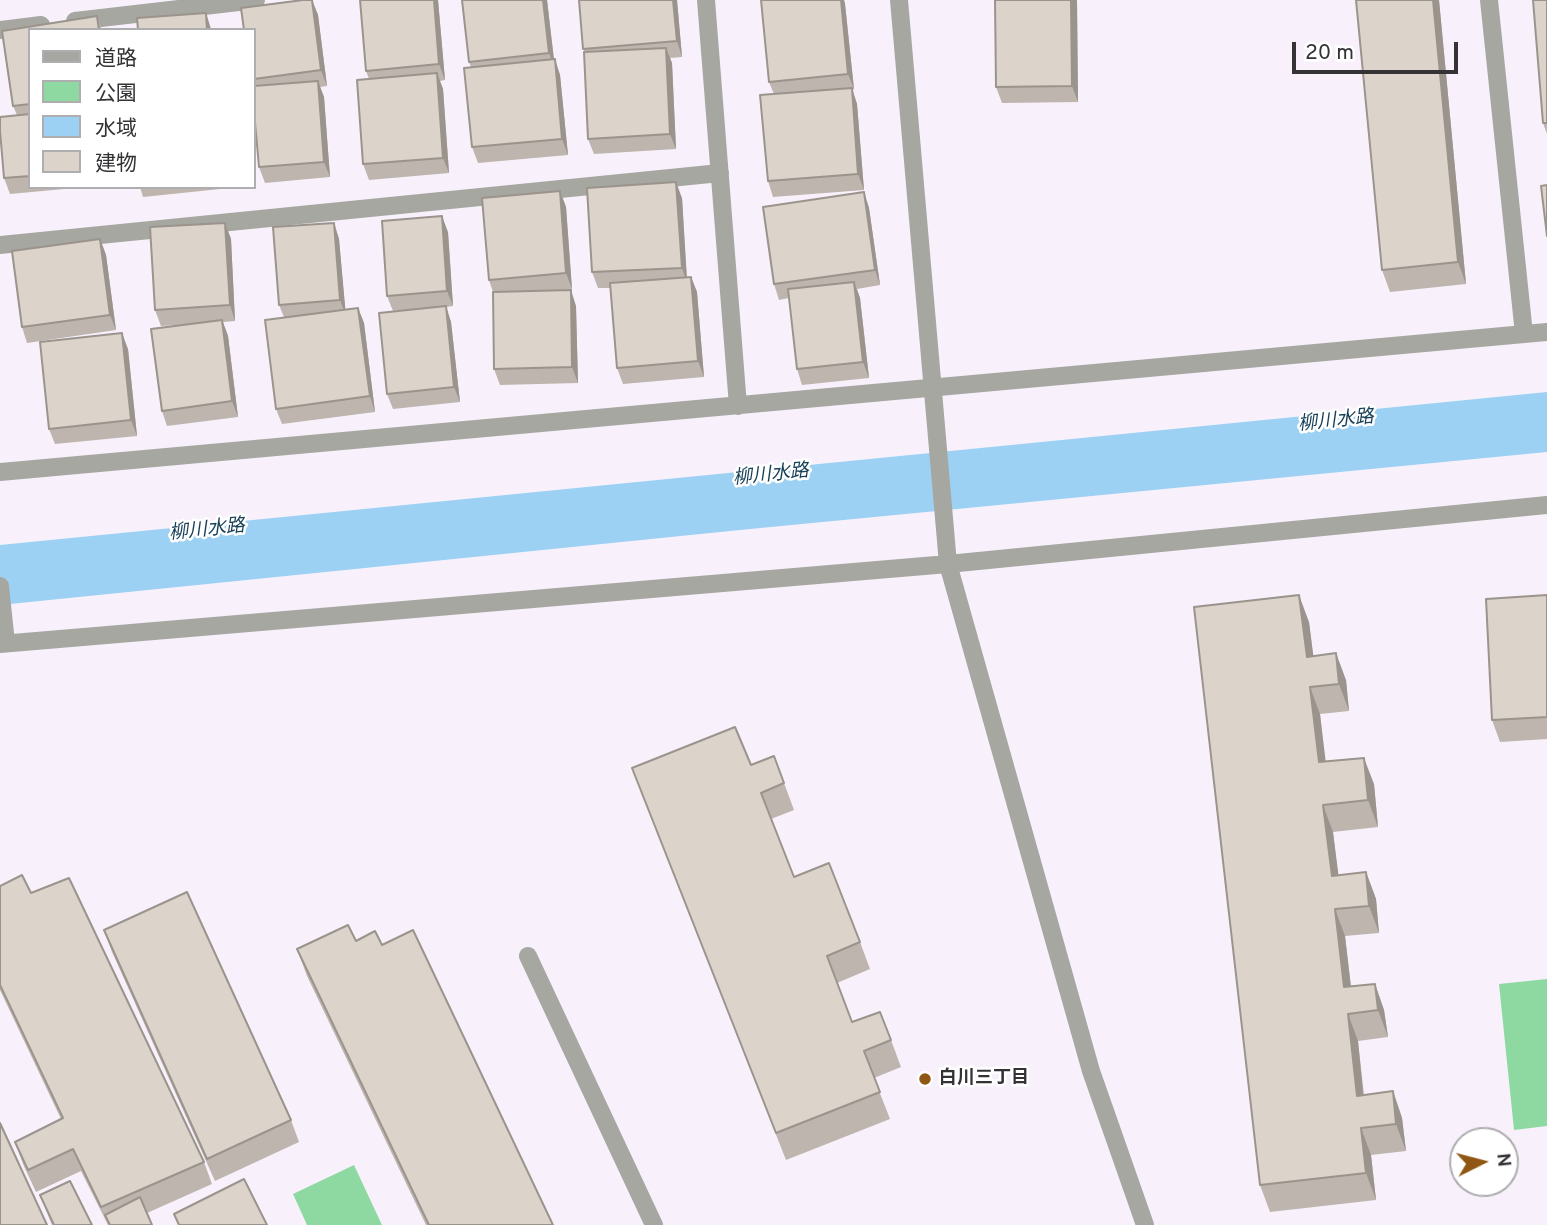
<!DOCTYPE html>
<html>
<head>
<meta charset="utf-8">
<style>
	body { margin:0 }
	#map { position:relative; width:1547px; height:1225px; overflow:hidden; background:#f8f1fc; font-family:Overpass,"Noto Sans JP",sans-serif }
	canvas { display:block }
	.legend { position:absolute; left:28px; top:28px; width:228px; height:161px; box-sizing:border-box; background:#fff; border:2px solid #aeadaf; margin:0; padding:9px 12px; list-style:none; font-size:21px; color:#353236 }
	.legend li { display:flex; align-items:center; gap:14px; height:35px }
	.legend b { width:35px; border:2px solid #aeadaf }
	.north { position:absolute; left:1449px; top:1127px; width:70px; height:70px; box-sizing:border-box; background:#fff; border:2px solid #aeadaf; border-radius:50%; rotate:84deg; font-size:19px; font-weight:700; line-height:28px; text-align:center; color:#353236 }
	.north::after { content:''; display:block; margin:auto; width:24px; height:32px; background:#905613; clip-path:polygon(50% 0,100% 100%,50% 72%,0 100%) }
	.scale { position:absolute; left:1292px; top:42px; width:166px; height:32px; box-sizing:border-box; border:4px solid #353236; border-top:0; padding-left:9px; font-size:21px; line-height:24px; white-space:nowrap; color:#353236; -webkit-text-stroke:5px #fff; paint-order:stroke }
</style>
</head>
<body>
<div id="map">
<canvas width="1547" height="1225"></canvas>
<ul class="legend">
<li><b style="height:9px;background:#a7a7a2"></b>道路</li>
<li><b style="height:19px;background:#8ed9a2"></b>公園</li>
<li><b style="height:19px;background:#9cd1f4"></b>水域</li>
<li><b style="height:19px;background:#dcd3ca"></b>建物</li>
</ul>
<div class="north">N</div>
<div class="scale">20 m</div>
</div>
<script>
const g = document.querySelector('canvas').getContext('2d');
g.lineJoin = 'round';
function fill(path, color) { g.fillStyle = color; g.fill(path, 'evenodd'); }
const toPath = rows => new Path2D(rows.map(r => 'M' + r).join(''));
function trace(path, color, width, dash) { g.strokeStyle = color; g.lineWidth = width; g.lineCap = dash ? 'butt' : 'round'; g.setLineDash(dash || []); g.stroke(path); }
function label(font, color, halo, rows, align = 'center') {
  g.font = font + ' Overpass,"Noto Sans JP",sans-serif'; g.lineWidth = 5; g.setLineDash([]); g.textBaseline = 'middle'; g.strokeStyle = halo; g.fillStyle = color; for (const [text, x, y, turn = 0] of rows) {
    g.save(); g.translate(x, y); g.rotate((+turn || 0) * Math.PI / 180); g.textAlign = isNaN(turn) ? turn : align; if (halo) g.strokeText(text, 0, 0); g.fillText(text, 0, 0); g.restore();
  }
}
const green = toPath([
	[1547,979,1547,1126,1514,1130,1499,984],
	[354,1165,382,1225,307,1225,293,1194]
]);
const water = toPath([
	[1547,392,1547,452,740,530,0,605,0,545]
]);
const minor = toPath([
	[706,0,738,406],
	[899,0,948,564,1091,1071,1145,1225],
	[1489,0,1524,334],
	[75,21,256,0],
	[0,30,41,25],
	[0,245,720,173],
	[0,472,1547,332],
	[0,586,6,643],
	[0,644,948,564,1547,505],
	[528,956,654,1225]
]);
const wall = toPath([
	[312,0,318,15,327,86,320,87,324,97,330,177,265,183,259,167,254,85,254,30],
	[360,0,438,0,445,80,440,81,443,89,449,173,369,180,363,164,369,79,366,71],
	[547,0,554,59,560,75,568,155,478,163,472,147,471,67,469,62],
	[677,0,682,57,670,58,672,63,676,149,594,154,588,139,585,52,583,49],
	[761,0,844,0,845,4,854,89,852,90,857,104,864,190,773,197,768,181,774,94,769,82],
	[995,0,1077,0,1078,102,1002,103,996,87],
	[1439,0,1466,284,1390,292,1382,270],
	[1547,0,1547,134,1543,123],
	[97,16,102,30,30,30,30,187,86,187,10,194,4,178,0,131,0,117,17,115,13,106,2,31],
	[140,187,230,187,230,188,143,197],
	[560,191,566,207,572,289,547,291,576,306,578,383,500,385,494,369,493,292,489,280],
	[864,192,869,208,880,285,857,289,860,298,869,378,802,385,797,369,789,298,779,300,774,284],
	[682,198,687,277,691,277,697,292,704,377,623,384,617,368,610,288,598,288,592,272],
	[225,223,231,239,235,321,223,322,228,336,238,417,167,426,162,411,191,324,161,326,155,310],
	[334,223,339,239,345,309,358,308,364,323,375,412,282,424,276,409,284,317,279,305],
	[448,232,453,306,446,307,451,322,460,402,393,409,387,394,416,309,393,311,387,296],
	[100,239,106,255,116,330,27,343,22,327],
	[128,349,137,436,55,444,49,429],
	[1547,595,1547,739,1500,742,1492,720],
	[1309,622,1313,656,1346,680,1349,711,1320,714,1325,762,1374,784,1378,827,1333,832,1338,875,1366,872,1376,899,1379,933,1345,936,1351,986,1375,984,1384,1010,1388,1037,1358,1041,1364,1095,1393,1091,1402,1118,1406,1151,1371,1155,1376,1200,1270,1212,1260,1185],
	[774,756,794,810,771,819,794,877,860,942,870,969,837,983,852,1022,891,1040,901,1067,874,1078,890,1119,786,1160,632,768,751,765],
	[0,886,31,893,204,1162,212,1184,147,1213,152,1225,108,1225,81,1171,36,1192,23,1164,15,1142,61,1119,0,990],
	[104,930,291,1120,299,1142,215,1181,112,952],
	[382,945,553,1225,426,1225,307,976,297,949],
	[40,1195,92,1225,52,1225]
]);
const shadedWall = toPath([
	[312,0,318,15,327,86,321,70],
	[434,0,438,0,445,80,439,64],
	[543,0,547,0,555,69,549,53],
	[673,0,677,0,682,57,677,41],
	[841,0,844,0,845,4,854,89,848,74],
	[1071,0,1077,0,1078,102,1072,86],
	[1433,0,1439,0,1466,284,1458,262],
	[206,13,211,29,211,30,207,30],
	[666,48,672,63,676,149,670,134],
	[555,59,560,75,568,155,562,139],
	[437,73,443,89,449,173,443,158],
	[318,81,324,97,330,177,324,162],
	[852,88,857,104,864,190,858,174],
	[676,182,682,198,687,283,682,268],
	[560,191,566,207,572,289,566,273],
	[864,192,869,208,880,285,875,270],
	[442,216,448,232,453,306,447,291],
	[225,223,231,239,235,321,230,305],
	[334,223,339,239,346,316,340,300],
	[100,239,106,255,116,330,110,315],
	[691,277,697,292,704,377,698,361],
	[854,282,860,298,869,378,863,362],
	[571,290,576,306,578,383,572,367],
	[446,306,451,322,460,402,454,387],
	[358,308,364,323,375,412,370,396],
	[222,320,228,336,238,417,232,401],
	[122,333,128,349,137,436,131,420],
	[1299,595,1309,622,1317,684,1307,657],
	[1336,653,1346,680,1349,711,1339,684],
	[1310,687,1320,714,1329,789,1319,762],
	[1364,758,1374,784,1378,827,1368,800],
	[1323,805,1333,832,1342,903,1332,876],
	[1366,872,1376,899,1379,933,1369,906],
	[1335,909,1345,936,1354,1014,1344,987],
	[1375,984,1384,1010,1388,1037,1378,1010],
	[1348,1014,1358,1041,1366,1123,1357,1096],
	[1393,1091,1402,1118,1406,1151,1396,1124],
	[1361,1128,1371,1155,1376,1200,1366,1173]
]);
const building = toPath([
	[303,0,312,0,321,70,254,79,254,30,244,30,241,8,303,0],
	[360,0,434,0,439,64,366,71,360,0],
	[462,0,543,0,549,53,469,62,462,0],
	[579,0,673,0,677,41,583,49,579,0],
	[761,0,841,0,848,74,769,82,761,0],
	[995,0,1071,0,1072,86,996,87,995,0],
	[1356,0,1433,0,1458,262,1382,270,1356,0],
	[1533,0,1547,0,1547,123,1543,123,1533,0],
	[206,13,207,30,138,30,137,18,206,13],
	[97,16,99,30,30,30,30,104,13,106,2,31,97,16],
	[666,48,670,134,588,139,584,52,666,48],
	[555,59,562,139,472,147,464,68,555,59],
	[437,73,443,158,363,164,357,80,437,73],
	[318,81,324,162,259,167,254,111,254,86,318,81],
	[852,88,858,174,768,181,760,95,852,88],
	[30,114,30,176,4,178,0,131,0,117,30,114],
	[676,182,682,268,592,272,587,188,676,182],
	[1547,185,1547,236,1541,186,1547,185],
	[560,191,566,273,489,280,482,198,560,191],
	[864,192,875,270,774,284,763,207,864,192],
	[442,216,447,291,387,296,382,221,442,216],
	[225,223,230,305,155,310,150,227,225,223],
	[334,223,340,300,279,305,273,227,334,223],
	[100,239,110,315,22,327,12,251,100,239],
	[691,277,698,361,617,368,610,283,691,277],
	[854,282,863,362,797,369,788,289,854,282],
	[571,290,572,367,494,369,493,292,571,290],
	[446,306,454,387,387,394,379,313,446,306],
	[358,308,370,396,276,409,265,320,358,308],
	[222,320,232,401,162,411,151,329,222,320],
	[122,333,131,420,49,429,40,342,122,333],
	[1299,595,1307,657,1336,653,1339,684,1310,687,1319,762,1364,758,1368,800,1323,805,1332,876,1366,872,1369,906,1335,909,1344,987,1375,984,1378,1010,1348,1014,1357,1096,1393,1091,1396,1124,1361,1128,1366,1173,1260,1185,1194,607,1299,595],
	[1547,595,1547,717,1492,720,1486,599,1547,595],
	[735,727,751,765,774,756,784,783,761,793,794,877,829,863,860,942,827,956,852,1022,880,1012,891,1040,864,1051,880,1092,776,1133,632,768,735,727],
	[22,875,31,893,69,878,204,1162,101,1207,73,1149,28,1170,15,1142,63,1118,0,985,0,886,22,875],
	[187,892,291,1120,207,1159,104,930,187,892],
	[348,925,356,941,375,931,382,945,413,930,553,1225,429,1225,297,949,348,925],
	[0,1123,47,1225,0,1225,0,1123],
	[244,1179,267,1225,179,1225,174,1214,244,1179],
	[70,1181,92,1225,54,1225,40,1195,70,1181],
	[140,1197,152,1225,110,1225,105,1215,140,1197]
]);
const markers = [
	[925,1079,7,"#905613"]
];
const poiNames = [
	["白川三丁目",939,1079]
];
const waterNames = [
	["柳川水路",1336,422,-6],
	["柳川水路",771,476,-6],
	["柳川水路",207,531,-6]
];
fill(green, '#8ed9a2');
fill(water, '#9cd1f4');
trace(minor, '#a7a7a2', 18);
fill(wall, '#bdb5ae');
fill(shadedWall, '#9a948d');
fill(building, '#dcd3ca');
trace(building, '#9a948d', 2);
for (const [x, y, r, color] of markers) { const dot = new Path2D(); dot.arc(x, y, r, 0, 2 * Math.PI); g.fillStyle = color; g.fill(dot); trace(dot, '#fff', 2.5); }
label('bold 18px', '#353236', '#fff', poiNames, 'left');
label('italic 19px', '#173f57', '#fff', waterNames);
</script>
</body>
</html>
